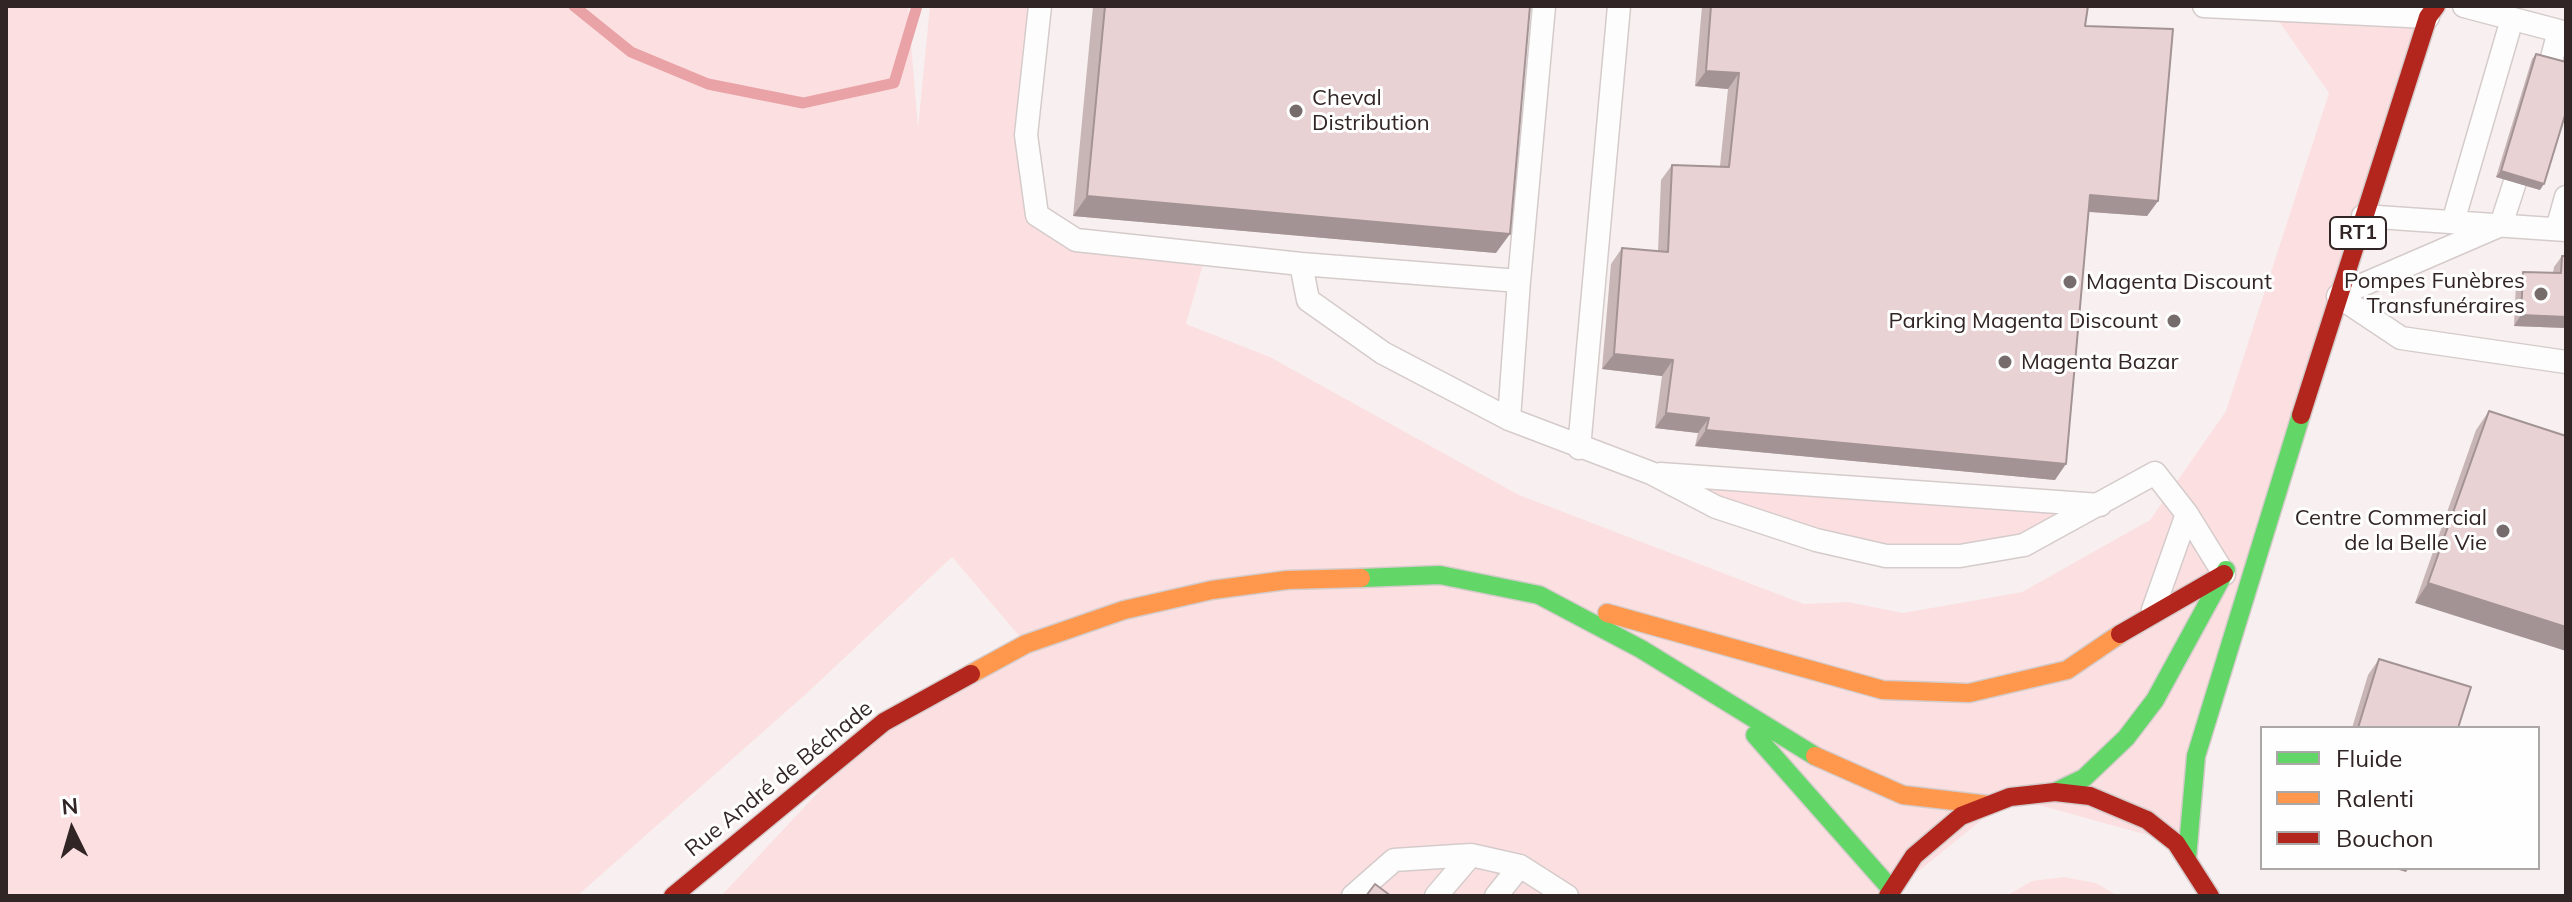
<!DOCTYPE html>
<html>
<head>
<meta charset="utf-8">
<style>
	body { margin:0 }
	#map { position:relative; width:2572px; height:902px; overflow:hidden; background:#f8f0f0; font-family:Mulish,sans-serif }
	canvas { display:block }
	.frame { position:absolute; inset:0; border:8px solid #322525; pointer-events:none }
	.legend { position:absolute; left:2260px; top:726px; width:280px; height:144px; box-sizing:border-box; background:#fefefe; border:2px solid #aca7a7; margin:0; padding:10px 14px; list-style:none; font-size:24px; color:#322525 }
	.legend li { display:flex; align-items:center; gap:16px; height:40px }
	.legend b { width:40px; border:2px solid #aca7a7 }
	.north { position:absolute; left:32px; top:790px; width:80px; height:80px; -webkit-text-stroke:6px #fefefe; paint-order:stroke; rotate:355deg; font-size:22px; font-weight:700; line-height:32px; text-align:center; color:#322525 }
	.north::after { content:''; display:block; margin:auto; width:28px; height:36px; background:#322525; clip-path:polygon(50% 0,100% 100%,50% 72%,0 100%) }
</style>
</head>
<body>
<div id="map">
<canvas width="2572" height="902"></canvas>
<div class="frame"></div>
<ul class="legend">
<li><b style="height:10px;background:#63d668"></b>Fluide</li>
<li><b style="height:10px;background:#ff974d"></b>Ralenti</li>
<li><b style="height:10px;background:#b3261e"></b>Bouchon</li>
</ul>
<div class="north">N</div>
</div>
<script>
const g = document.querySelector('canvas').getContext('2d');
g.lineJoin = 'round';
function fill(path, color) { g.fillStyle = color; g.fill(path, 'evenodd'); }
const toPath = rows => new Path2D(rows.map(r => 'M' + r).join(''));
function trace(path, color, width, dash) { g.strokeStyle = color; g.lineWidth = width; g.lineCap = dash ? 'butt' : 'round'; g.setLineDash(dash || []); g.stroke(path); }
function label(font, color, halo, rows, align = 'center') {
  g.font = font + ' Mulish,sans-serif'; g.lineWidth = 6; g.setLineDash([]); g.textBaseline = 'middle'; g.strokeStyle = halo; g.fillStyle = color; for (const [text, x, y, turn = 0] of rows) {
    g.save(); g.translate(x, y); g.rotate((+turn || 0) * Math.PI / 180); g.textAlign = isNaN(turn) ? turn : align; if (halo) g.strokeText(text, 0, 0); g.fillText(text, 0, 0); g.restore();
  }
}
const green = toPath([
	[6,6,908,6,918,128,930,6,1040,6,1026,135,1037,215,1076,240,1206,254,1186,324,1270,357,1519,495,1804,604,1848,602,1903,613,2022,592,2150,520,2226,411,2329,93,2271,10,2436,6,2176,843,2010,797,1888,896,721,896,884,722,1026,644,952,557,806,694,577,896,6,896],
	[1651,473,2100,505,2024,545,1886,556],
	[2064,877,2096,883,2118,896,2006,896,2032,881]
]);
const stream = toPath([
	[574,6,631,52,708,84,803,103,894,83,917,6]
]);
const lane = toPath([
	[1040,6,1026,135,1037,215,1076,240,1301,264,1519,281,1544,6],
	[2204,6,2428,17],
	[2464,6,2559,31,2550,65],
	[2363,216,2566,230],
	[2453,222,2512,19],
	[2557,229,2566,197],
	[1301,264,1308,300,1383,353,1509,419,1651,473,1716,507,1816,540,1886,556,1960,556,2024,545,2155,473,2187,514,2153,610],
	[2339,295,2501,225,2515,182],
	[2338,296,2401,338,2566,362],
	[1509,419,1519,281],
	[1579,448,1619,6],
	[1660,474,2100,505],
	[2187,514,2224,574],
	[1353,896,1394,860,1471,855,1520,866,1567,896],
	[1436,896,1471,855],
	[1496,896,1520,866]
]);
const fast = toPath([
	[1361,578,1440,575,1539,595,1641,649,1815,756],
	[1755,735,1891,889],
	[2055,792,2084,778,2126,738,2155,700,2226,570],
	[2187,858,2196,756,2301,415]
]);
const slow = toPath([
	[1607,613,1883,690,1969,693,2067,670,2120,634],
	[971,674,1026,644,1124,610,1212,590,1287,580,1361,578],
	[1815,756,1903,795,1989,805]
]);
const jam = toPath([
	[2301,415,2428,17,2436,6],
	[2120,634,2224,574],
	[673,896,884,722,971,674],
	[1888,896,1914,856,1961,816,2010,797,2055,792,2090,796,2147,820,2176,843,2210,896]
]);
const wall = toPath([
	[1093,6,1530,6,1496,253,1073,216],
	[1702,6,2088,6,2085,26,2158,201,2147,216,2089,212,2055,480,1695,446,1698,433,1655,428,1662,376,1602,369,1611,264,1622,248,1658,251,1661,180,1672,165,1720,166,1728,89,1695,86],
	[2536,54,2540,190,2496,177,2532,59],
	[2562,256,2566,256,2566,328,2514,326,2516,283,2523,272,2553,273,2554,267],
	[2489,411,2566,436,2415,603,2476,430],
	[2379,659,2458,728,2352,728,2368,675]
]);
const shadedWall = toPath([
	[1706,71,1739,73,1728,89,1695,86],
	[2501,171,2544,184,2540,190,2496,177],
	[2090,195,2158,201,2147,216,2079,211],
	[1087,196,1510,234,1496,253,1073,216],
	[2521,315,2566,317,2566,328,2514,326],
	[1614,354,1673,360,1662,376,1602,369],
	[1666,413,1709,418,1698,433,1655,428],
	[1706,430,2066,464,2055,480,1695,446],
	[2428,583,2566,627,2566,651,2415,603],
	[2392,868,2409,868,2406,872]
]);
const building = toPath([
	[1105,6,1530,6,1510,234,1087,196,1105,6],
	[1711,6,2088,6,2085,26,2173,29,2158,201,2090,195,2066,464,1706,430,1709,418,1666,413,1673,360,1614,354,1622,248,1668,252,1672,165,1729,167,1739,73,1706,71,1711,6],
	[2536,54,2566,62,2566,112,2544,184,2501,171,2536,54],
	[2562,256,2566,256,2566,317,2521,315,2523,272,2561,273,2562,256],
	[2489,411,2566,436,2566,627,2428,583,2489,411],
	[2379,659,2471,687,2458,728,2358,728,2379,659],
	[1375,884,1391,896,1366,896,1375,884]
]);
const markers = [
	[1296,111,8,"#776c6c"],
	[2070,282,8,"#776c6c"],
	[2541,294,8,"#776c6c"],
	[2174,321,8,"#776c6c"],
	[2005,362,8,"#776c6c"],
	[2503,531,8,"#776c6c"]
];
const shields = [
	[2358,233,56]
];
const shieldNames = [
	["RT1",2358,233]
];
const poiNames = [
	["Cheval",1312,98],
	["Distribution",1312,123],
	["Pompes Funèbres",2525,281,"right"],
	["Transfunéraires",2525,306,"right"],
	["Magenta Discount",2086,282],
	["Parking Magenta Discount",2158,321,"right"],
	["Magenta Bazar",2021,362],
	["Centre Commercial",2487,518,"right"],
	["de la Belle Vie",2487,543,"right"]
];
const streetNames = [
	["Rue André de Béchade",779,779,-39]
];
fill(green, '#fce0e1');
trace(stream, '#e9a2a6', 11);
trace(lane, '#d5cbcb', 25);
trace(fast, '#d5cbcb', 21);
trace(slow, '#d5cbcb', 21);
trace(jam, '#d5cbcb', 21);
trace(lane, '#fefdfd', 22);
trace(fast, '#63d668', 18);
trace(slow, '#ff974d', 18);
trace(jam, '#b3261e', 18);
fill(wall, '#c8b5b5');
fill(shadedWall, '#a39394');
fill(building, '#e9d2d3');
trace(building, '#a39394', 2);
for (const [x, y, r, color] of markers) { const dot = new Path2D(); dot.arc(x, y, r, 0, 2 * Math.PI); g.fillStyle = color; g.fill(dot); trace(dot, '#fefefe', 3); }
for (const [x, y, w] of shields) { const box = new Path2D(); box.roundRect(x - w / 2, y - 16, w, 32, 6); g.fillStyle = '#fefefe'; g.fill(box); trace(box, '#322525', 2); }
label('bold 20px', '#322525', null, shieldNames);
label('22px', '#322525', '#fefefe', poiNames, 'left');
label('22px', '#322525', '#fefefe', streetNames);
</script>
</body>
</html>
